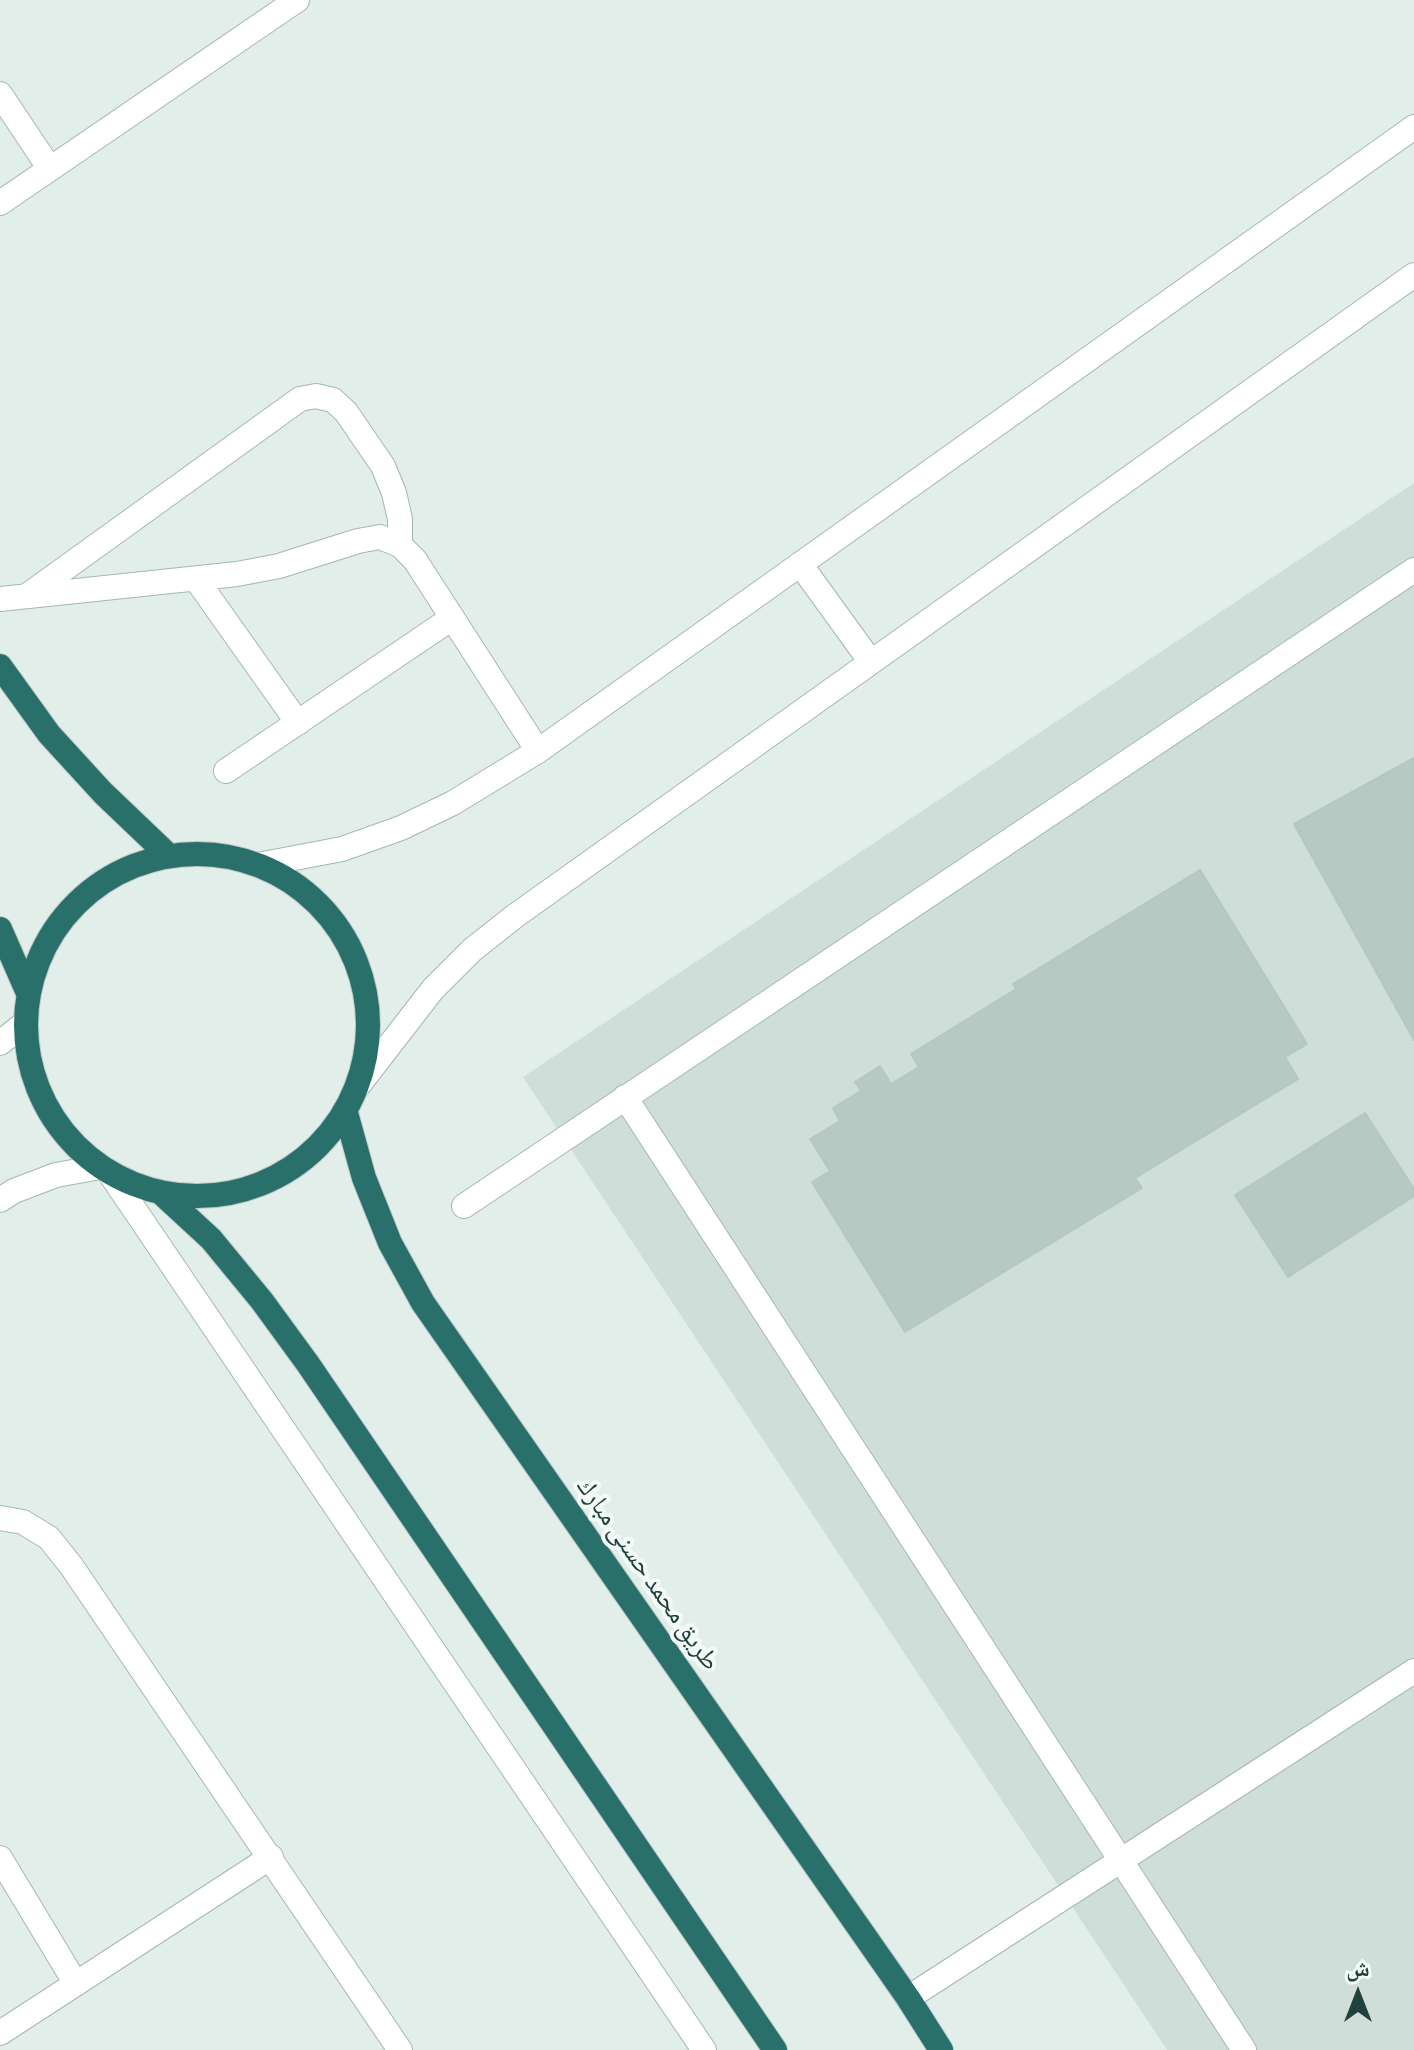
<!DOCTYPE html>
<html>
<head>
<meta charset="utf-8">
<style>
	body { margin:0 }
	#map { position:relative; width:1414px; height:2050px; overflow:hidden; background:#e2eeea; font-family:"Sofia Sans Condensed","Noto Naskh Arabic",sans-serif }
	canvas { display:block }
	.north { position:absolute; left:1318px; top:1954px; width:80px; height:80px; -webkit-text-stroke:6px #f3faf7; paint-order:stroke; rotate:0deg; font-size:22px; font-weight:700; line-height:32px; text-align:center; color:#20413c }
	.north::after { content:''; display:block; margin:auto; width:28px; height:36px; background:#20413c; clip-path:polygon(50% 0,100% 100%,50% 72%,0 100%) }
</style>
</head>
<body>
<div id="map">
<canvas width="1414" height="2050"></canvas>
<div class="north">ش</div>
</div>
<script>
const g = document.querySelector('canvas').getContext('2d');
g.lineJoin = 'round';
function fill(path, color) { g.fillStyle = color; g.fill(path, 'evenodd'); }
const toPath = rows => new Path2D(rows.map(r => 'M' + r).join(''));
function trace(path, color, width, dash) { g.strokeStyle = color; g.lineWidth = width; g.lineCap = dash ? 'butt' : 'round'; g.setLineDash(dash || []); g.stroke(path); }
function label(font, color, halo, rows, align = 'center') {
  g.font = font + ' "Sofia Sans Condensed","Noto Naskh Arabic",sans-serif'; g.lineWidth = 8; g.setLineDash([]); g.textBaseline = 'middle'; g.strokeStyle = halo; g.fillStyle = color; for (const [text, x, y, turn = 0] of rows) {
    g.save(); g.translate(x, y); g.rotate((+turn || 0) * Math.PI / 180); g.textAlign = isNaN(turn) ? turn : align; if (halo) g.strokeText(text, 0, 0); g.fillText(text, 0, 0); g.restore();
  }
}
const built = toPath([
	[1414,483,1414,2050,1167,2050,523,1077]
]);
const building = toPath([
	[1414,758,1414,1040,1294,824,1414,758],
	[1200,870,1307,1044,1285,1057,1298,1079,1135,1178,1142,1188,905,1332,812,1182,830,1171,810,1139,840,1121,833,1108,861,1091,855,1082,880,1066,891,1084,919,1067,911,1054,1016,989,1013,984,1200,870],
	[1365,1113,1414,1189,1414,1196,1288,1277,1235,1195,1365,1113]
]);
const minor = toPath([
	[0,94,50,169],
	[0,203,297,0],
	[800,564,871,662],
	[196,579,298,723],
	[28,595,300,399,316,396,333,400,346,412,383,466,394,493,400,519,400,545],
	[0,599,237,574,279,566,358,541,380,537,400,545,415,560,538,751],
	[226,771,452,618],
	[258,865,342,849,401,828,453,803,538,751,1414,127],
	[0,1043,25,1023],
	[358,1086,433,989,472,950,515,916,1414,275],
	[625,1097,1244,2050],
	[109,1172,704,2050],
	[0,1200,14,1191,56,1175,100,1167],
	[464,1206,1414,570],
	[0,1518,23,1522,49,1538,72,1567,400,2050],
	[0,1858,76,1984],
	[908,1998,1414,1671],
	[0,2033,271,1857]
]);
const highway = toPath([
	[0,666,49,734,103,793,169,856],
	'26 1025a171 171 0 1 1 342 0a171 171 0 1 1-342 0Z',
	[0,929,28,993],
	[346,1113,364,1178,390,1243,423,1303,908,1998,941,2050],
	[160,1192,211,1239,262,1301,308,1364,775,2050]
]);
const streetNames = [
	["طريق محمد حسنى مبارك",647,1575,55]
];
fill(built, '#d0ded9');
fill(building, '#b7c9c3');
trace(building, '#b4c8c2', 2);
trace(minor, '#a4b7b2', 26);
trace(highway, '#c1cac8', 26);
trace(minor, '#fff', 24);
trace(highway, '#29706a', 24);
label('26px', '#20413c', '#f3faf7', streetNames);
</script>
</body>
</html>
